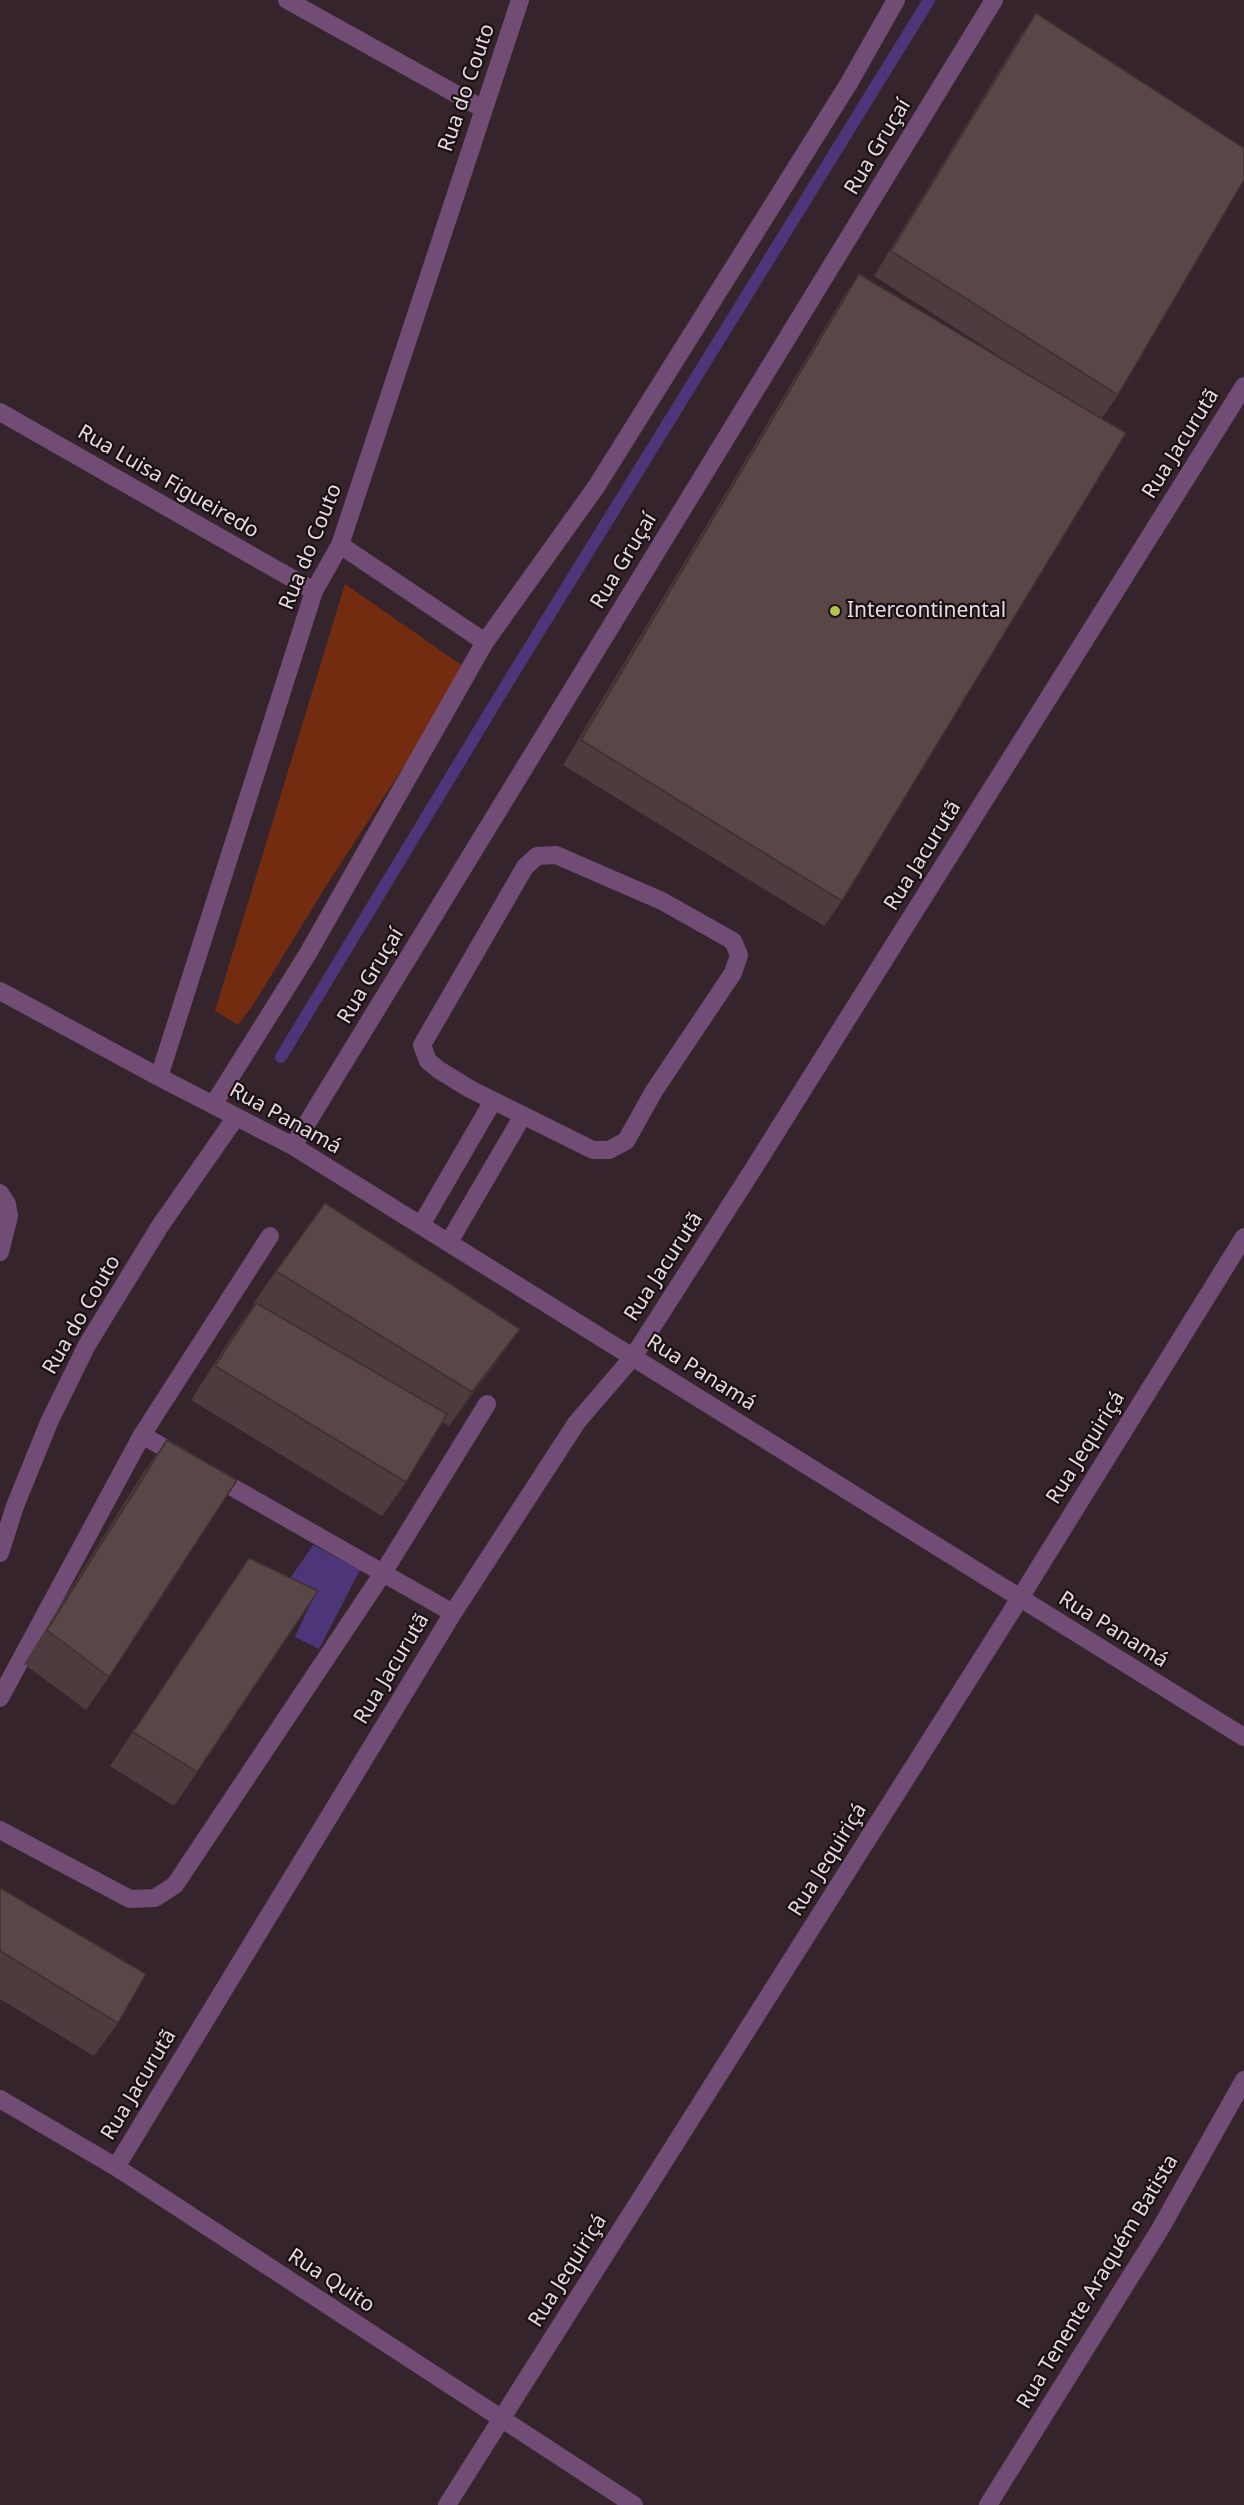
<!DOCTYPE html>
<html>
<head>
<meta charset="utf-8">
<style>
	body { margin:0 }
	canvas { display:block; background:#35242c }
</style>
</head>
<body>
<canvas width="1244" height="2505"></canvas>
<script>
const g = document.querySelector('canvas').getContext('2d');
g.lineJoin = 'round';
function fill(path, color) { g.fillStyle = color; g.fill(path, 'evenodd'); }
const toPath = rows => new Path2D(rows.map(r => 'M' + r).join(''));
function trace(path, color, width, dash) { g.strokeStyle = color; g.lineWidth = width; g.lineCap = dash ? 'butt' : 'round'; g.setLineDash(dash || []); g.stroke(path); }
function label(font, color, halo, rows, align = 'center') {
  g.font = font + ' "Noto Sans",sans-serif'; g.lineWidth = 4.5; g.setLineDash([]); g.textBaseline = 'middle'; g.strokeStyle = halo; g.fillStyle = color; for (const [text, x, y, turn = 0] of rows) {
    g.save(); g.translate(x, y); g.rotate((+turn || 0) * Math.PI / 180); g.textAlign = isNaN(turn) ? turn : align; if (halo) g.strokeText(text, 0, 0); g.fillText(text, 0, 0); g.restore();
  }
}
const green = toPath([
	[345,584,467,669,326,886,253,1005,238,1025,215,1011]
]);
const water = toPath([
	[313,1545,360,1570,319,1649,295,1637,312,1600,289,1580]
]);
const stream = toPath([
	[281,1057,508,682,929,0]
]);
const minor = toPath([
	[287,0,483,109],
	[0,412,314,591],
	[340,545,485,642],
	[556,855,662,901,733,941,739,955,733,973,654,1091,626,1141,609,1150,593,1150,470,1089,439,1070,428,1061,422,1045,525,867,537,856,556,855],
	[0,991,159,1077,293,1146,1244,1737],
	[159,1077,314,591,340,545,520,0],
	[213,1105,307,955,485,642,596,487,849,83,896,0],
	[293,1146,994,0],
	[0,1193,7,1204,9,1216,0,1252],
	[421,1225,493,1101],
	[449,1242,522,1117],
	[142,1435,182,1458],
	[211,1475,453,1613],
	[0,1553,15,1506,50,1420,87,1345,160,1226,236,1117],
	[0,1698,142,1435,270,1236],
	[0,1830,130,1899,155,1898,175,1885,383,1573,487,1404],
	[0,2099,116,2167,634,2505],
	[116,2167,453,1613,577,1422,633,1357,752,1171,1244,386],
	[447,2505,1020,1598,1244,1237],
	[988,2505,1159,2231,1244,2080]
]);
const wall = toPath([
	[1036,13,1118,395,1102,418,842,901,824,926,563,765,842,299,859,274,1024,372,874,276,1019,38],
	[276,1271,520,1329,496,1363,449,1426,442,1422,406,1482,382,1516,191,1400,232,1336,254,1305,253,1304],
	[167,1440,109,1677,86,1710,24,1664,143,1473],
	[249,1558,197,1772,174,1806,110,1766,226,1591],
	[0,1888,118,2023,94,2056,0,1999]
]);
const shadedWall = toPath([
	[520,1329,496,1363,449,1426,472,1392]
]);
const building = toPath([
	[1036,13,1244,148,1244,180,1118,395,891,251,1036,13],
	[859,274,1126,433,842,901,581,740,859,274],
	[325,1203,520,1329,472,1392,276,1271,325,1203],
	[256,1303,447,1414,406,1482,215,1366,256,1303],
	[167,1440,237,1480,109,1677,47,1630,167,1440],
	[249,1558,318,1591,197,1772,133,1732,249,1558],
	[0,1888,146,1974,118,2023,0,1951,0,1888]
]);
const markers = [
	[835,611,6,"#b2c34c"]
];
const streetNames = [
	["Rua do Couto",467,88,-71],
	["Rua Gruçaí",878,147,-59],
	["Rua Jacurutã",1181,444,-58],
	["Rua Luisa Figueiredo",168,482,30],
	["Rua do Couto",311,547,-68],
	["Rua Gruçaí",624,561,-59],
	["Rua Jacurutã",923,856,-58],
	["Rua Gruçaí",371,976,-59],
	["Rua Panamá",285,1119,29],
	["Rua Jacurutã",664,1267,-57],
	["Rua do Couto",82,1315,-60],
	["Rua Panamá",701,1373,32],
	["Rua Jequiriçá",1086,1448,-58],
	["Rua Panamá",1113,1630,32],
	["Rua Jacurutã",392,1669,-59],
	["Rua Jequiriçá",828,1860,-58],
	["Rua Jacurutã",139,2085,-59],
	["Rua Jequiriçá",568,2271,-58],
	["Rua Quito",331,2281,33],
	["Rua Tenente Araquém Batista",1098,2282,-59]
];
const poiNames = [
	["Intercontinental",847,611]
];
fill(green, '#732c10');
fill(water, '#4d3579');
trace(stream, '#4d3579', 12);
trace(minor, '#714c75', 18);
fill(wall, '#4d3b3d');
fill(shadedWall, '#3f3032');
fill(building, '#5a4547');
trace(building, '#3f3032', 1.5);
for (const [x, y, r, color] of markers) { const dot = new Path2D(); dot.arc(x, y, r, 0, 2 * Math.PI); g.fillStyle = color; g.fill(dot); trace(dot, '#181014', 2); }
label('21px', '#e6dadf', '#181014', streetNames);
label('21px', '#e6dadf', '#181014', poiNames, 'left');
</script>
</body>
</html>
